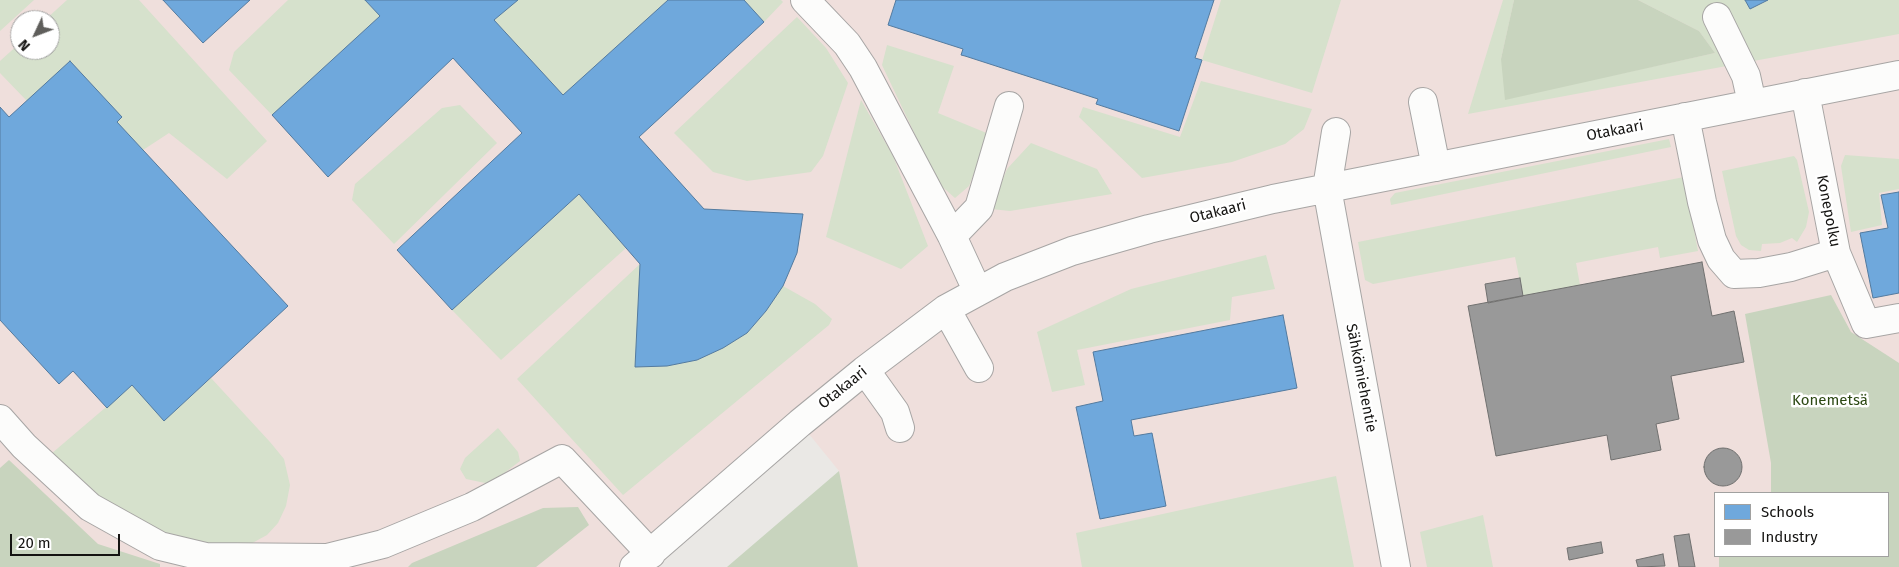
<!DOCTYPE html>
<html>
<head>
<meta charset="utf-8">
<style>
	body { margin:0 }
	#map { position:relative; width:1899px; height:567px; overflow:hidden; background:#eae8e5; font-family:"Fira Sans",sans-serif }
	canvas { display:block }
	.legend { position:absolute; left:1714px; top:492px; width:175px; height:65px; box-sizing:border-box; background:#fff; border:1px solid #a1a1a0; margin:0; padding:6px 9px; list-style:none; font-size:15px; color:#141311 }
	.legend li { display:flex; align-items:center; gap:10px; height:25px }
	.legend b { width:25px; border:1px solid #a1a1a0 }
	.north { position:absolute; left:10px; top:10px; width:50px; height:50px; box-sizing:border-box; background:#fff; border:1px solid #a1a1a0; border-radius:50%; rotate:227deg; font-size:14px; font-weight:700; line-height:20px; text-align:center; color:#141311 }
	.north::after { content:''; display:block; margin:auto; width:18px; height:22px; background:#5f5e5b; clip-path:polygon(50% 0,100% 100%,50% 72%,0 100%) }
	.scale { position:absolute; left:10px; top:534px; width:110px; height:22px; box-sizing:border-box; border:2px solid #141311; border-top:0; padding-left:6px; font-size:15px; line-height:18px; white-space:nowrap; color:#141311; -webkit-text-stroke:4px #fff; paint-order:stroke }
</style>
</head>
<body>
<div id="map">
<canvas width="1899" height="567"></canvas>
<ul class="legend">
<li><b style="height:14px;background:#6fa8dc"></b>Schools</li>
<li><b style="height:14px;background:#999"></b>Industry</li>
</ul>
<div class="north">N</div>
<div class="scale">20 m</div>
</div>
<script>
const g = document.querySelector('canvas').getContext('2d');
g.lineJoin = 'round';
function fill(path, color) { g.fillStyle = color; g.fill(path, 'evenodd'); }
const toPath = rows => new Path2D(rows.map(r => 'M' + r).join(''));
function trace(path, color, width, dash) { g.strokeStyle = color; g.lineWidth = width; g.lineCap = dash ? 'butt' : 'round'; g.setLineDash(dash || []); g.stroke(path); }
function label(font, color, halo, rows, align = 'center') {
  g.font = font + ' "Fira Sans",sans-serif'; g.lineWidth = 5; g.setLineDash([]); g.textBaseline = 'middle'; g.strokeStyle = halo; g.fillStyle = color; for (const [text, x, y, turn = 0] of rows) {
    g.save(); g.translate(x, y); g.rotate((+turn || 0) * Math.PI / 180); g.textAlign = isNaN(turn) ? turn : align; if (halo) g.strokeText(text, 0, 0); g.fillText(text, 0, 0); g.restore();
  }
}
const education = toPath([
	[0,0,1899,0,1899,567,858,567,839,471,800,423,634,567,0,567],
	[20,20,50,20,50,50,20,50],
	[1715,493,1888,493,1888,556,1715,556]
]);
const green = toPath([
	[0,0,34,0,0,31],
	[67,0,139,0,267,141,227,179,169,133,143,150,117,122,122,117,70,61,27,101,0,73,0,61,20,43,20,50,50,50,50,20,45,20],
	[288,0,365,0,380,16,272,115,229,70,234,52],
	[518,0,668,0,563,95,494,20],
	[744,0,781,0,783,2,764,22],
	[1221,0,1341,0,1312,93,1202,60],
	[1503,0,1514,0,1501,59,1610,76,1715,53,1699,31,1638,0,1745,0,1750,9,1768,0,1899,0,1899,34,1468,114],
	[797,17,826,48,848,83,823,156,811,172,747,181,713,172,674,133],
	[887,45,954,66,938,113,989,134,969,186,955,198,938,183,882,65],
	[1201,81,1312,109,1304,129,1285,144,1232,162,1142,178,1079,117,1083,107,1180,137],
	[861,100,893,156,928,246,901,269,826,237],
	[460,105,497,143,394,244,352,200,355,184,442,108],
	[1669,139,1671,147,1391,205,1390,199,1395,193],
	[1031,143,1097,169,1112,194,1010,211,991,209,1007,169],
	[1845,155,1899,159,1899,189,1879,193,1882,225,1851,232,1841,166],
	[1794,156,1797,160,1809,212,1806,227,1797,242,1792,238,1780,243,1762,244,1761,251,1749,250,1741,245,1736,236,1722,171],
	[1684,177,1698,251,1660,258,1658,247,1576,263,1580,285,1523,296,1515,257,1373,284,1365,280,1358,242],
	[579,194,626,248,501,360,452,310],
	[1266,255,1275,289,1232,297,1230,320,1077,350,1085,385,1052,392,1037,332,1131,289],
	[640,264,636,367,667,366,697,360,723,348,747,333,766,311,783,286,815,304,832,319,829,325,623,495,517,379],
	[211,378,270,442,284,459,290,485,286,506,278,523,267,535,245,547,181,543,100,501,51,454,132,385,164,420],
	[498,428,518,452,520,461,490,484,466,479,460,469,465,458],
	[1336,476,1354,567,1082,567,1076,533],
	[1483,515,1493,567,1427,567,1420,532]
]);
const forest = toPath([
	[1514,0,1638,0,1699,31,1715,53,1505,100,1501,59],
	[1831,295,1851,332,1899,363,1899,567,1719,567,1719,556,1888,556,1888,493,1771,493,1771,463,1745,314],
	[9,460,98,544,160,564,160,567,0,567,0,468],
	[839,471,858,567,727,567],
	[578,507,589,525,536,567,408,567,412,563,543,508]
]);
const schools = toPath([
	[163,0,250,0,203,43,163,0],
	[365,0,518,0,494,20,563,95,668,0,744,0,764,22,639,137,704,209,803,214,797,253,783,286,766,311,747,333,723,348,697,360,667,366,635,367,640,264,579,194,452,310,397,250,522,133,461,67,453,58,328,177,272,115,380,16,365,0],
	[896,0,1214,0,1195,58,1202,60,1179,131,1096,104,1098,99,965,56,961,55,963,49,888,25,896,0],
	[1745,0,1768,0,1750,9,1745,0],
	[70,61,122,117,117,122,288,306,164,421,132,385,107,408,73,371,59,384,0,320,0,107,9,117,70,61],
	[1899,192,1899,293,1873,298,1860,233,1888,228,1881,195,1899,192],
	[1283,315,1297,388,1131,420,1134,436,1152,433,1166,506,1100,519,1076,407,1103,401,1093,352,1283,315]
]);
const industry = toPath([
	[1702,262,1712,316,1734,311,1744,362,1671,376,1679,419,1656,424,1661,450,1611,460,1607,435,1496,456,1468,306,1702,262],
	[1520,278,1523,296,1488,303,1485,284,1520,278],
	'1704 467a19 19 0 1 1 38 0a19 19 0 1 1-38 0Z',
	[1689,534,1695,567,1679,567,1674,536,1689,534],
	[1601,542,1603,553,1569,560,1567,548,1601,542],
	[1663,554,1665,566,1638,567,1636,560,1663,554]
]);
const minor = toPath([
	[805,0,847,44,863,68,952,236,977,290],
	[1717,17,1746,76,1752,103],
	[1805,93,1836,253,1866,324,1899,318],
	[1423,102,1436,167],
	[1685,117,1702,202,1712,240,1721,259,1734,274,1759,273,1791,267,1836,253],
	[1336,132,1327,188,1396,567],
	[952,236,979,208,1009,106],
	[946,309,979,368],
	[865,370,895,412,900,428],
	[0,419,24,446,90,507,160,546,206,557,327,558,383,544,472,507,562,459,651,554],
	[634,567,800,423,865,370,946,309,1005,277,1072,251,1149,229,1273,199,1899,75]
]);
const streetNames = [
	["Otakaari",1615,131,-11],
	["Konepolku",1828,211,79],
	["Otakaari",1218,212,-14],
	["Sähkömiehentie",1361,378,79],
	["Otakaari",843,388,-39]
];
const parkNames = [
	["Konemetsä",1830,401]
];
fill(education, '#efdfdc');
fill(green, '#d6e1cc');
fill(forest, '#c8d4be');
fill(schools, '#6fa8dc');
trace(schools, '#547b9f', 1);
fill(industry, '#999');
trace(industry, '#717170', 1);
trace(minor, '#a7a5a4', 30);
trace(minor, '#fcfcfb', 28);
label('15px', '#141311', '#fff', streetNames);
label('15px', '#2d4914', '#fff', parkNames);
</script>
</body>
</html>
